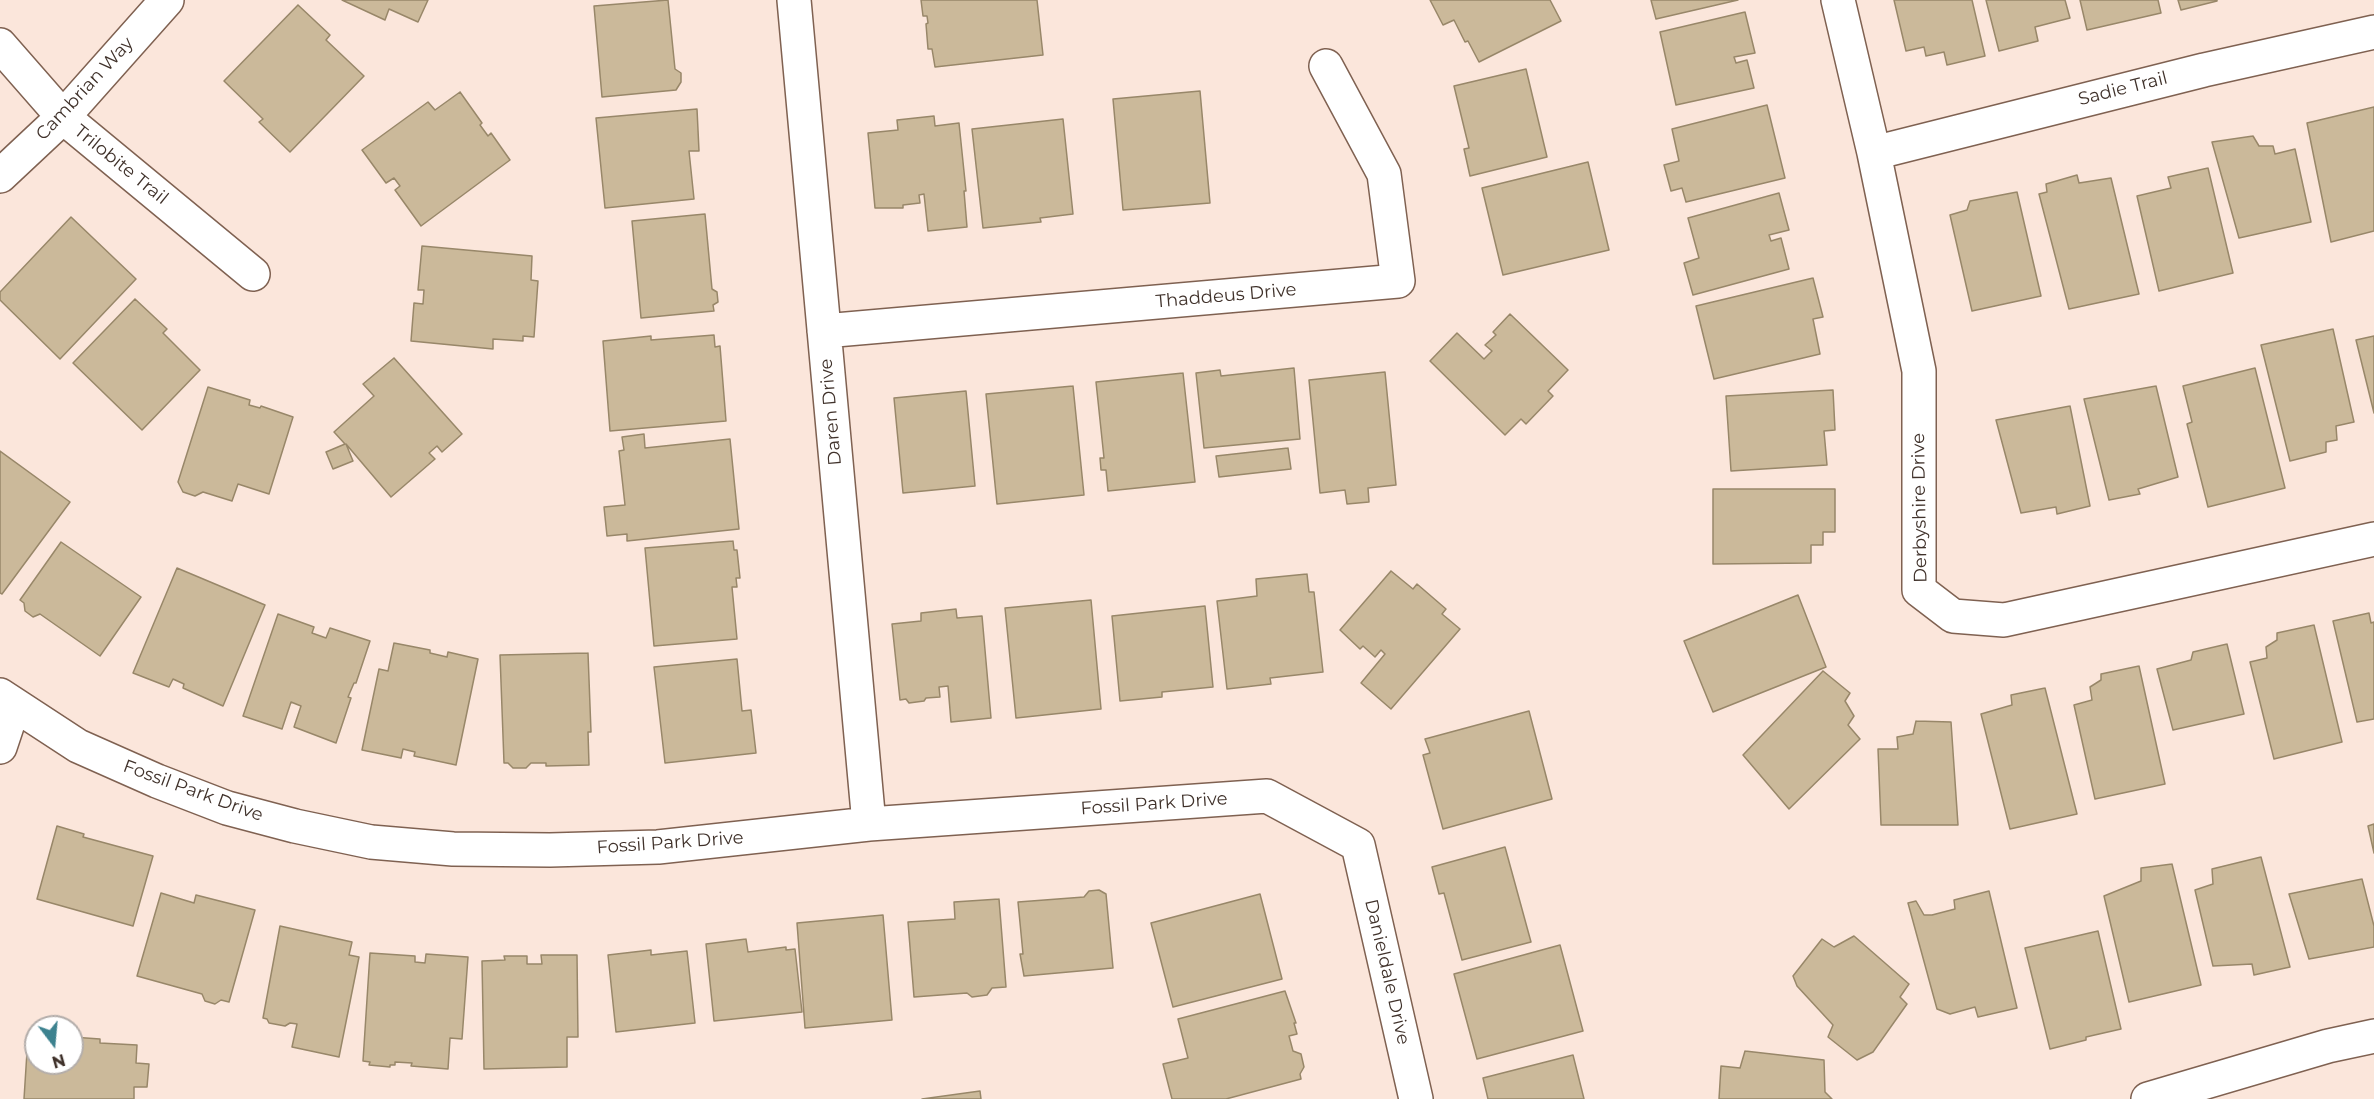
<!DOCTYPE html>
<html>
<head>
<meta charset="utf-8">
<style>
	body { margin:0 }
	#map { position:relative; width:2374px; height:1099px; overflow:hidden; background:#fbe6db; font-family:Montserrat,sans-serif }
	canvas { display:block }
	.north { position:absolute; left:24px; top:1015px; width:60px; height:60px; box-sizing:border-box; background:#fff; border:2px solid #b3adaa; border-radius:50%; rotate:164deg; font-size:16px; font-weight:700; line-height:24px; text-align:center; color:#40322b }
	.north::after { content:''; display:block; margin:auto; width:21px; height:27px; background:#3d828f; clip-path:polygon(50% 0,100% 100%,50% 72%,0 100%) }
</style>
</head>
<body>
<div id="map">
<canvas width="2374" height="1099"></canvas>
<div class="north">N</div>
</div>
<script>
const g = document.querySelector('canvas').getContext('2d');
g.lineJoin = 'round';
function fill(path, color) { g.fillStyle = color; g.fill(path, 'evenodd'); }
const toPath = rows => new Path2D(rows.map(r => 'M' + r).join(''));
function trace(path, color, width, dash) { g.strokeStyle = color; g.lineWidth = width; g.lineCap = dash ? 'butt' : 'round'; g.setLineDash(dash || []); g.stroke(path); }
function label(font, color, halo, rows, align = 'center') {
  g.font = font + ' Montserrat,sans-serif'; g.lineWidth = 6; g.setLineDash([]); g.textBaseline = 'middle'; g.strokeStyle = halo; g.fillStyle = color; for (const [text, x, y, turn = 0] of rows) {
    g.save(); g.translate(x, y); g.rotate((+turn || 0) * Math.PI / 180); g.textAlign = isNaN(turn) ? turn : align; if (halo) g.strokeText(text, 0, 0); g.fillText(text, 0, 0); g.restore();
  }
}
const building = toPath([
	[342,0,428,0,418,22,389,9,385,20,342,0],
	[668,0,675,69,681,73,681,82,676,90,602,97,594,6,668,0],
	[921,0,1037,0,1043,55,935,67,932,49,928,49,926,24,928,23,927,16,923,16,921,0],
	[1430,0,1550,0,1561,21,1479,62,1468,41,1465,42,1454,20,1443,25,1430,0],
	[1651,0,1738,0,1656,19,1651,0],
	[1894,0,1972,0,1985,56,1947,65,1944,52,1926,56,1924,47,1906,51,1894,0],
	[1986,0,2065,0,2070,18,2035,27,2038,41,1999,51,1986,0],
	[2080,0,2158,0,2161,13,2087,30,2080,0],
	[2178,0,2217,0,2217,1,2181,10,2178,0],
	[298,5,330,35,326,40,364,76,290,152,259,122,263,119,224,81,298,5],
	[1745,12,1755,53,1734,57,1736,63,1747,60,1754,88,1676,105,1660,32,1745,12],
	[1526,69,1547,157,1470,176,1464,149,1469,148,1454,86,1526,69],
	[1200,91,1210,203,1123,210,1113,99,1200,91],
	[460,92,482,123,480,125,488,136,491,133,510,160,421,226,395,190,400,186,394,178,386,183,362,150,428,102,435,110,460,92],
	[1767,105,1785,178,1686,202,1682,188,1671,191,1664,165,1679,161,1672,129,1767,105],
	[2374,107,2374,231,2331,242,2307,123,2374,107],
	[697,109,699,151,689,151,694,199,605,208,596,118,697,109],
	[934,116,935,126,959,123,966,191,964,191,967,227,928,231,924,194,919,195,920,203,903,205,903,208,875,208,868,133,898,130,897,120,934,116],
	[1063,119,1073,214,1040,218,1041,222,983,228,972,129,1063,119],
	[2253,136,2259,146,2273,146,2275,154,2295,149,2311,222,2239,238,2212,142,2253,136],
	[1588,162,1609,250,1503,275,1482,188,1588,162],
	[2208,168,2233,273,2159,291,2137,196,2171,188,2168,177,2208,168],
	[2077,175,2079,183,2111,178,2139,294,2069,309,2039,194,2047,192,2046,184,2077,175],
	[2017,192,2041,296,1972,311,1950,215,1967,210,1970,201,2017,192],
	[1779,193,1789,230,1769,235,1771,241,1781,238,1789,269,1693,295,1684,263,1699,258,1688,218,1779,193],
	[705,214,712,289,717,292,718,302,713,305,714,311,641,318,632,221,705,214],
	[71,217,136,279,60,359,0,300,0,292,71,217],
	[422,246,532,256,531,280,538,281,534,337,523,336,523,341,493,339,493,349,411,341,414,303,423,304,424,290,418,290,422,246],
	[1813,278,1823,317,1813,319,1820,354,1714,379,1696,306,1813,278],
	[135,299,167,329,163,333,200,370,142,430,73,363,135,299],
	[1510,314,1568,370,1548,391,1553,396,1526,424,1521,419,1505,435,1430,361,1457,333,1484,359,1492,351,1485,345,1496,335,1493,332,1510,314],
	[2333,329,2354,422,2336,426,2337,440,2326,442,2326,452,2290,461,2261,345,2333,329],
	[714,335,715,347,720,346,726,421,610,431,603,341,651,336,651,340,714,335],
	[2374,336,2374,413,2356,340,2374,336],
	[394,358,462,434,442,452,437,446,429,453,435,459,391,497,346,444,353,461,333,469,326,452,345,444,334,432,374,396,363,384,394,358],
	[1294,368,1300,439,1204,448,1196,373,1220,370,1221,376,1294,368],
	[2255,368,2285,488,2208,507,2187,424,2192,422,2183,386,2255,368],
	[1385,372,1396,485,1368,488,1369,502,1347,504,1345,490,1320,493,1309,380,1385,372],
	[1183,373,1195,482,1108,491,1106,470,1101,470,1100,458,1104,458,1096,382,1183,373],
	[1073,386,1084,495,997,504,986,394,1073,386],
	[2156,386,2178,477,2138,489,2140,494,2109,500,2084,399,2156,386],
	[208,387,250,400,249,405,260,408,261,406,293,417,269,494,238,484,232,501,203,492,195,496,183,492,178,482,208,387],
	[1833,390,1835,430,1824,431,1827,465,1731,471,1726,396,1833,390],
	[966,391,975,486,903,493,894,398,966,391],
	[2070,406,2090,506,2057,514,2056,507,2021,513,1996,420,2070,406],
	[644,434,645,448,730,439,739,529,627,541,627,534,607,536,604,507,625,505,619,451,624,450,622,437,644,434],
	[1288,448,1291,469,1219,477,1216,456,1288,448],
	[0,451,70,502,2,594,0,593,0,451],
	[1713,489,1835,489,1835,532,1823,532,1823,545,1811,545,1811,563,1713,564,1713,489],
	[733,541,734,550,737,550,740,578,736,578,737,587,732,587,737,639,654,646,645,548,733,541],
	[61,542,141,597,100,656,40,614,33,617,25,611,24,603,20,600,61,542],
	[177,568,265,605,223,706,183,688,184,684,173,679,169,687,133,673,177,568],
	[1391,571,1413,589,1417,584,1446,609,1442,614,1460,629,1391,709,1361,683,1385,654,1381,650,1375,657,1363,646,1360,649,1340,630,1391,571],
	[1307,574,1309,592,1314,592,1323,672,1270,678,1271,684,1227,689,1217,601,1257,596,1256,579,1307,574],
	[1798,595,1826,667,1713,712,1684,641,1798,595],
	[1091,600,1101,709,1016,718,1005,608,1091,600],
	[1205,606,1213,687,1162,692,1162,697,1120,701,1112,616,1205,606],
	[956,609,957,618,982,616,991,718,951,722,948,686,939,687,940,697,926,698,924,701,909,703,906,699,900,700,892,624,921,621,921,613,956,609],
	[2369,613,2371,623,2374,622,2374,719,2357,722,2333,621,2369,613],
	[278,614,314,627,312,633,326,638,330,628,370,641,356,683,354,683,348,697,351,698,336,743,294,727,301,706,291,702,282,729,243,716,278,614],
	[2314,625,2342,742,2274,759,2250,662,2267,658,2266,647,2277,640,2277,633,2314,625],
	[394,643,430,650,430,653,447,657,448,652,478,659,456,765,414,756,415,752,403,749,401,758,362,750,379,669,388,671,394,643],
	[2227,644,2244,714,2173,730,2157,669,2191,660,2193,652,2227,644],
	[588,653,591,732,588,732,589,765,546,766,546,763,531,763,526,768,513,768,508,763,504,763,500,655,588,653],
	[737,659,742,711,751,710,756,753,665,763,654,667,737,659],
	[2139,666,2165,784,2095,799,2074,705,2092,700,2090,687,2101,680,2101,674,2139,666],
	[1823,671,1850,693,1845,701,1854,716,1848,725,1860,739,1789,809,1743,755,1823,671],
	[2045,688,2077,814,2010,829,1981,714,2012,705,2011,695,2045,688],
	[1529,711,1552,799,1443,829,1423,755,1430,753,1425,739,1529,711],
	[1916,721,1951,722,1958,825,1881,825,1878,749,1898,749,1897,737,1913,734,1916,721],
	[2374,824,2374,853,2368,826,2374,824],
	[57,826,84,834,83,837,153,856,133,926,37,899,57,826],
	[1505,847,1531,942,1462,960,1444,893,1439,894,1432,867,1505,847],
	[2261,857,2290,967,2254,975,2252,964,2213,966,2195,890,2213,884,2212,869,2261,857],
	[2172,864,2201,985,2129,1002,2104,896,2141,881,2141,868,2172,864],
	[2362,879,2374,926,2374,947,2309,959,2289,894,2362,879],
	[1099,890,1106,894,1113,968,1024,976,1020,954,1023,954,1018,902,1084,897,1089,891,1099,890],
	[1989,891,2017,1008,1978,1017,1975,1007,1950,1014,1937,1009,1908,903,1916,901,1924,915,1932,915,1955,909,1954,900,1989,891],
	[161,893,194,903,196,895,255,910,229,1002,221,1000,215,1004,205,1001,202,994,137,976,161,893],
	[1260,894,1282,979,1173,1007,1151,923,1260,894],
	[999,899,1006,987,992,988,987,995,972,997,967,993,914,997,908,922,955,919,954,902,999,899],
	[883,915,892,1020,805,1028,797,923,883,915],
	[280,926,352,942,349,955,359,957,339,1057,292,1047,297,1024,290,1023,285,1026,269,1023,267,1019,263,1018,280,926],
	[2098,931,2121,1029,2086,1037,2086,1040,2050,1049,2025,948,2098,931],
	[1854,936,1909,984,1900,997,1907,1004,1873,1052,1857,1060,1828,1037,1833,1025,1797,986,1793,976,1822,939,1834,947,1854,936],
	[746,939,748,952,786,947,786,950,795,949,802,1012,714,1021,706,944,746,939],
	[1560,945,1583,1031,1477,1059,1454,974,1560,945],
	[651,950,651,955,687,951,695,1023,616,1032,608,955,651,950],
	[370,953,415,956,415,962,425,963,426,954,468,957,462,1039,450,1038,448,1069,411,1066,412,1063,395,1062,395,1065,390,1065,390,1067,369,1065,370,1062,363,1061,370,953],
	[541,955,577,955,578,1037,567,1037,567,1067,484,1069,482,961,505,960,504,956,527,956,527,964,542,964,541,955],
	[1285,991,1296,1023,1294,1023,1297,1034,1289,1036,1293,1051,1301,1054,1304,1067,1300,1074,1301,1079,1226,1099,1172,1099,1163,1064,1188,1058,1178,1019,1285,991],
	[28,1036,36,1036,36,1063,72,1063,72,1037,100,1039,100,1043,137,1045,136,1063,149,1064,147,1087,134,1087,134,1099,24,1099,28,1036],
	[1745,1051,1824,1060,1825,1092,1832,1099,1719,1099,1721,1066,1740,1068,1745,1051],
	[1573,1055,1584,1099,1488,1099,1483,1078,1573,1055],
	[980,1091,981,1099,922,1099,980,1091]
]);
const minor = toPath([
	[794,0,869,824],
	[1838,0,1874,153,1919,371,1919,590,1953,616,2004,620,2374,539],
	[0,45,63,117,253,274],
	[1874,153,2204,70,2374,32],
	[0,176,63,117,167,0],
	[824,331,1398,281,1384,174,1326,66],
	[0,695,78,746,157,781,227,808,295,826,371,842,453,849,550,850,658,847,869,824,1267,796,1358,845,1416,1099],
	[0,747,14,705],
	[2148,1099,2328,1046,2374,1036]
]);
const streetNames = [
	["Cambrian Way",85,89,-47],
	["Sadie Trail",2123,89,-14],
	["Trilobite Trail",121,165,39],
	["Thaddeus Drive",1226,296,-5],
	["Daren Drive",831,412,-95],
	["Derbyshire Drive",1920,508,-91],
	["Fossil Park Drive",193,791,20],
	["Fossil Park Drive",1154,804,-4],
	["Fossil Park Drive",670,843,-4],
	["Danieldale Drive",1387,972,77]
];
fill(building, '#cbb99a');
trace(building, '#988769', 1.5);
trace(minor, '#7f6151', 36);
trace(minor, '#fff', 33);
label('18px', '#40322b', '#fff', streetNames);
</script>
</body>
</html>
